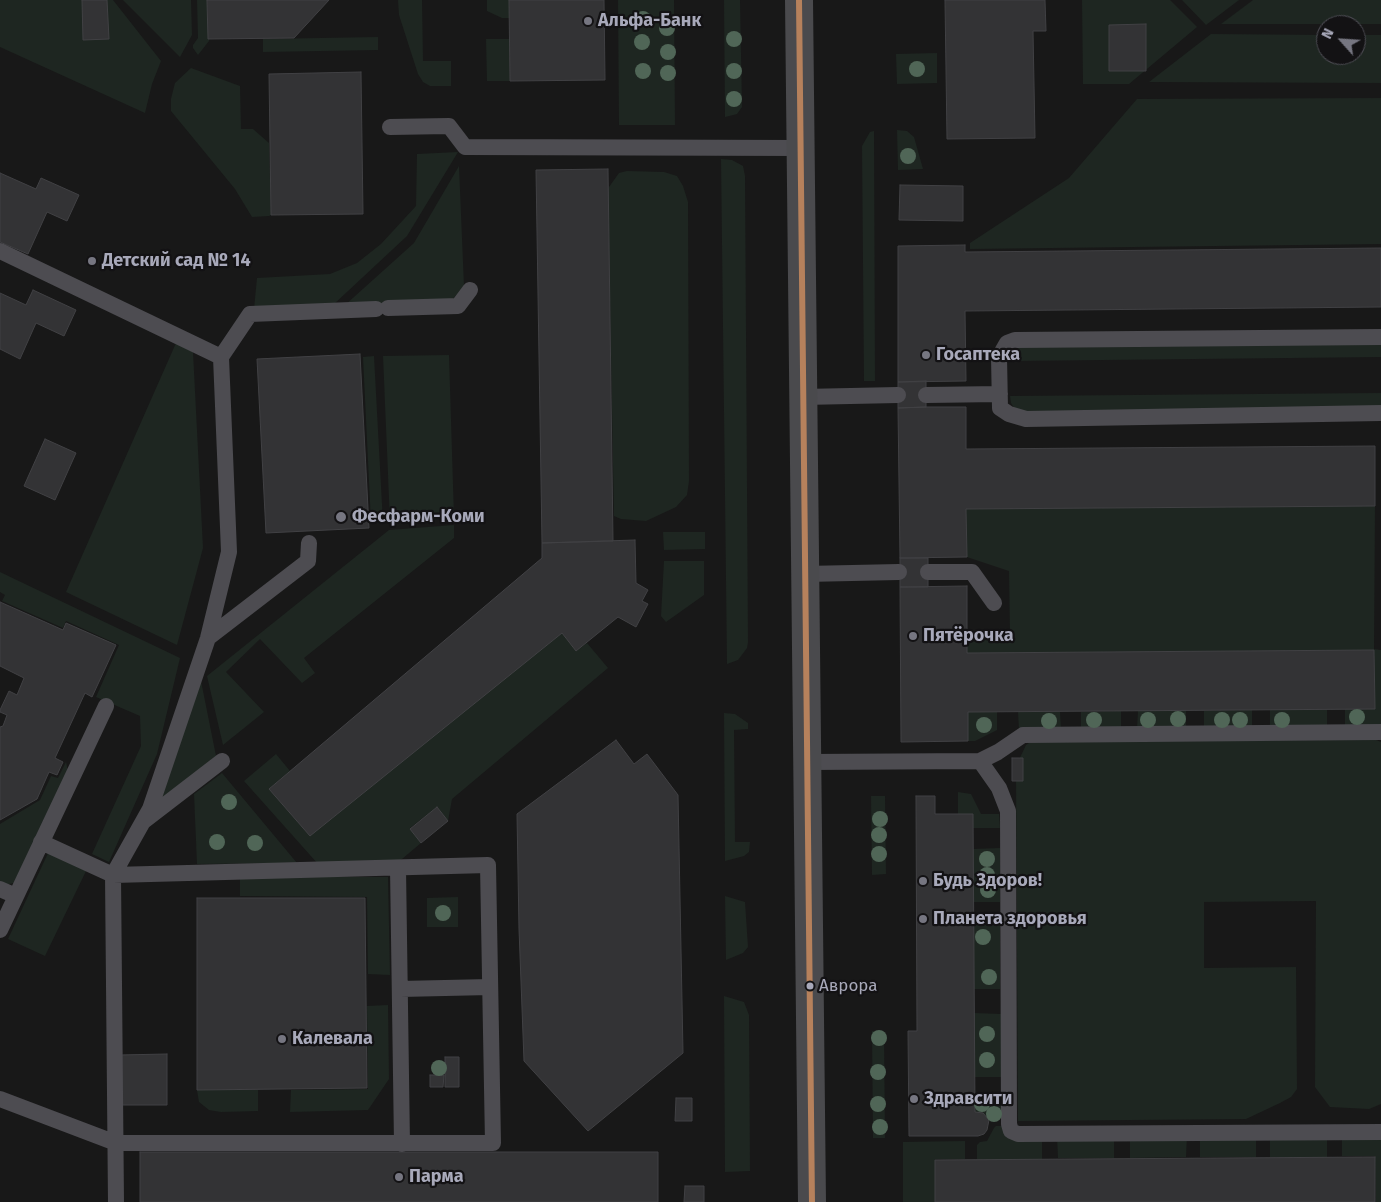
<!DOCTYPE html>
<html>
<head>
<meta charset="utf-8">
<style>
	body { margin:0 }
	#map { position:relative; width:1381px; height:1202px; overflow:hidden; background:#181818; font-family:"Fira Sans",sans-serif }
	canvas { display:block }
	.north { position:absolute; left:1316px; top:15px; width:50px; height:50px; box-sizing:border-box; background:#131214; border:1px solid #4f4e56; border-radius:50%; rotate:296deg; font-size:14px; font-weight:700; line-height:20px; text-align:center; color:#a8a9ba }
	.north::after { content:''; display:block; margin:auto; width:18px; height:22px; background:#767681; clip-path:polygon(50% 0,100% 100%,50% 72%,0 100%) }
</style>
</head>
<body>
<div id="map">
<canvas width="1381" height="1202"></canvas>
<div class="north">N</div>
</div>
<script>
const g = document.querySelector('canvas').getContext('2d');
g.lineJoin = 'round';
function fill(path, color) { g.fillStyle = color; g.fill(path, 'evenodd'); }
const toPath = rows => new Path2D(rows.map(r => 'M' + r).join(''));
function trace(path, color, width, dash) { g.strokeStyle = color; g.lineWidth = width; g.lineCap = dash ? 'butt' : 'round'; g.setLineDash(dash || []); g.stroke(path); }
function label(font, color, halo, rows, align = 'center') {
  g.font = font + ' "Fira Sans",sans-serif'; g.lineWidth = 4.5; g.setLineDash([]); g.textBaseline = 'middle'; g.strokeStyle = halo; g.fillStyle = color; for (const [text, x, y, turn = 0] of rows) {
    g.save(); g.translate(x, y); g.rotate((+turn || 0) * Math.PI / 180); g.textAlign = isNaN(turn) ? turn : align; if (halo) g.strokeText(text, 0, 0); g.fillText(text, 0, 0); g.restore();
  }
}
const green = toPath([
	[0,0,113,0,161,61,152,84,145,113,0,47],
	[123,0,191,0,192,35,180,57],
	[197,0,207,0,209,41,198,55,193,48,193,45,198,38],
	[398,0,422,0,423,61,451,61,451,86,430,86,423,82,418,74,399,15],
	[487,0,509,0,509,18,502,18,487,11],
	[618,0,674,0,675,125,619,125],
	[724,0,740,0,742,107,737,114,725,117],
	[1082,0,1170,0,1197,27,1129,84,1083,84],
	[1182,0,1239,0,1206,25],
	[1253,0,1381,0,1381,24,1221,24],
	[1211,34,1326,35,1326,55,1356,55,1356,35,1381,35,1381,83,1149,82],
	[378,37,378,50,263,52,263,39],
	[486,39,509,39,510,81,487,81],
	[937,53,937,83,897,84,896,54],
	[191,68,240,86,241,129,253,129,269,143,271,215,269,216,252,217,235,189,171,111,171,99,175,83],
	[1381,98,1381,244,970,249,970,243,1069,178,1137,99],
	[897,130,907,131,914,137,923,169,898,170],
	[874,131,875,381,864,381,862,146,870,132],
	[458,152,407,236,333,305,254,309,257,278,330,274,357,263,381,244,416,206,417,154],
	[721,159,732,160,743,166,745,176,748,642,747,648,738,660,727,664],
	[459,166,464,286,452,300,344,306,414,243],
	[627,171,664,172,677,176,683,186,688,202,689,481,687,495,676,507,646,521,621,519,614,516,608,192,609,187,619,173],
	[176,343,193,352,203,548,177,645,66,592],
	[1381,343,1381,357,1011,361,1010,353,1013,346],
	[449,355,454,517,390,522,383,356],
	[374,356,383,523,371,523,363,357],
	[1381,393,1381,408,1027,414,1016,411,1011,403,1010,396],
	[1375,506,1374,649,1381,650,1381,728,1345,727,1345,709,1375,709,1374,650,967,653,967,637,1010,636,1009,571,967,557,966,509],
	[454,525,454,538,304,658,315,673,302,683,260,639,226,672,264,712,223,745,207,676,389,530],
	[663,532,705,532,705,549,664,550],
	[664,561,704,561,704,595,666,622,661,616],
	[0,572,180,658,157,754,109,862,92,854,141,746,140,716,96,697,119,645,66,621,63,628,2,601,5,595,0,592],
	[562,633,576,651,587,643,608,668,452,799,448,821,437,807,410,828,421,843,396,864,318,864,244,781,276,754,290,771,269,789,310,836],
	[201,681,216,756,157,805],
	[1252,710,1252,728,1204,728,1204,711],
	[1270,710,1327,710,1327,727,1270,728],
	[1121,711,1121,729,1081,729,1081,712],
	[1138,711,1186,711,1186,728,1137,729],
	[968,712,997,712,997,730,975,741,968,741],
	[1018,712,1060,712,1061,730,1019,730],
	[724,713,735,714,748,723,748,729,734,730,735,842,750,842,749,852,744,856,725,861],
	[1376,740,1381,742,1381,1104,1369,1109,1330,1107,1315,1087,1316,901,1204,902,1204,968,1296,967,1297,1089,1291,1097,1280,1103,1246,1119,1018,1121,1016,775,1017,764,1026,745,1032,741],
	[66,762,68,771,14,883,4,885,0,883,0,824,40,800,51,776,58,778],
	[222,773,297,863,197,864,194,794],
	[958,792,971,794,981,814,999,814,1000,828,973,828,958,814],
	[871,796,885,796,886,874,872,875],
	[1000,848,1000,902,973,902,973,849],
	[49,851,87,869,45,956,8,939],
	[240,877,388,877,390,975,368,974,367,897,240,896],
	[725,896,745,902,748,947,743,953,726,960],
	[458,897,458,927,427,927,427,898],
	[974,925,1000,925,1000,989,974,989],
	[724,996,744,1002,749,1015,750,1171,725,1172],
	[388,1005,389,1079,368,1110,290,1112,291,1090,368,1089,367,1006],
	[974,1013,1001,1014,1001,1077,974,1077],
	[872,1031,884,1031,885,1138,873,1138],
	[197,1090,258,1090,258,1111,221,1112,209,1110,199,1102],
	[974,1094,1001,1094,1001,1119,988,1119,983,1113,975,1112],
	[996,1126,1003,1126,1042,1136,1042,1159,977,1159,977,1145,980,1142,987,1141,994,1128],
	[1187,1135,1186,1157,1130,1158,1130,1136],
	[1200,1135,1256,1135,1256,1157,1200,1157],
	[1270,1135,1327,1135,1327,1157,1270,1157],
	[1342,1135,1381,1135,1381,1202,1376,1202,1375,1156,1342,1156],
	[1057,1136,1114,1136,1114,1158,1058,1158],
	[965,1141,965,1159,935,1159,935,1202,903,1202,903,1142]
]);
const building = toPath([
	[82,0,107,0,109,39,83,40,82,0],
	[207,0,329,0,294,38,208,39,207,0],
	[509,0,604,0,605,80,510,81,509,0],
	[945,0,1045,0,1046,31,1033,31,1035,138,947,139,945,0],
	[1146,24,1146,71,1109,71,1109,25,1146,24],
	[361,72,363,214,271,215,269,74,361,72],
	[608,169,613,541,542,543,536,170,608,169],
	[0,173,36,189,41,178,79,195,67,221,47,212,28,254,0,242,0,173],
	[900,185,963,186,963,221,899,220,900,185],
	[965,245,965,252,1381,248,1381,307,965,311,966,381,898,382,898,246,965,245],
	[33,290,76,310,64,336,36,323,20,359,0,349,0,293,26,305,33,290],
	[360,354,369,528,266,533,257,359,360,354],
	[926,381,926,407,898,408,898,382,926,381],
	[926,407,966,407,966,449,1375,446,1375,506,966,509,967,557,900,558,898,408,926,407],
	[45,439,76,453,55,500,24,486,45,439],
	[635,540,636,583,648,590,642,601,648,604,636,627,618,617,576,651,562,633,310,836,269,789,542,558,542,543,635,540],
	[900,558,928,558,928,587,900,587,900,558],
	[967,586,967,653,1374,650,1375,709,968,712,968,741,901,742,900,587,967,586],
	[0,602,63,630,66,623,116,645,92,697,85,693,55,758,63,762,57,775,49,772,37,799,0,820,0,727,3,726,7,715,0,712,0,710,9,691,17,695,24,678,0,666,0,602],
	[616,740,634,764,647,754,678,795,683,1053,588,1131,524,1061,519,929,517,814,616,740],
	[1012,758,1023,758,1023,781,1012,781,1012,758],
	[916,796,935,796,935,814,973,814,975,1112,983,1113,989,1120,987,1130,984,1134,978,1136,909,1136,908,1031,917,1031,916,796],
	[437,807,448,821,421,843,410,829,437,807],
	[197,898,365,898,367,1088,197,1090,197,898],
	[167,1054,167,1105,120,1105,119,1055,167,1054],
	[445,1057,459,1057,459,1087,445,1087,445,1057],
	[430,1075,444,1075,443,1087,430,1087,430,1075],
	[676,1098,692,1098,692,1121,675,1121,676,1098],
	[140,1152,658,1152,658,1202,140,1202,140,1152],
	[1375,1157,1375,1202,935,1202,935,1160,1375,1157],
	[685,1186,704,1186,704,1202,684,1202,685,1186]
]);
const service = toPath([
	[390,127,449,126,465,147,800,148],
	[0,251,221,357],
	[388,308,458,306,470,290],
	[1381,337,1015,340,1007,343,999,357,1000,408,1009,414,1026,419,1381,413],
	[926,395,1000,394],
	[803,397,898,395],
	[928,572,972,572,994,603],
	[805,574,899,572],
	[208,638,308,561,309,543],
	[980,761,999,788,1008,811,1009,1124,1011,1131,1018,1134,1381,1132],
	[808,762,980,761,998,752,1023,735,1381,732],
	[144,821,222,761],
	[398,868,402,1144],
	[0,889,16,896],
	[0,930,106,706],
	[400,989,490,987],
	[0,1099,116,1143,493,1143,488,865,113,875,41,842],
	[116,1202,113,875,150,809,208,638,229,552,221,357,250,314,376,309]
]);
const primary = toPath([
	[799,0,812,1202]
]);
const bus1 = toPath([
	[799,0,812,1202]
]);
const trees = [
	[643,19],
	[667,28],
	[734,39],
	[642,42],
	[668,52],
	[917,69],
	[643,71],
	[734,71],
	[668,73],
	[734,99],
	[908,156],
	[1357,717],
	[1178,719],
	[1094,720],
	[1148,720],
	[1222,720],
	[1240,720],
	[1282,720],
	[1049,721],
	[984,725],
	[229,802],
	[880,819],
	[879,835],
	[217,842],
	[255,843],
	[879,854],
	[987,859],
	[987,875],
	[988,890],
	[443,913],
	[983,937],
	[989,977],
	[987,1034],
	[879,1038],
	[987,1060],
	[439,1068],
	[878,1072],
	[878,1104],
	[982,1104],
	[994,1114],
	[880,1127]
];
const markers = [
	[588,21,5,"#767681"],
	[92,261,5,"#767681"],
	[926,355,5,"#767681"],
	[341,517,6,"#767681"],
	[913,636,5,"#767681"],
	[923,881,5,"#767681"],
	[923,919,5,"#767681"],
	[810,986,4.5,"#a8a9ba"],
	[282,1039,5,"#767681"],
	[914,1099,5,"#767681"],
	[399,1177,5,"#767681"]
];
const busNames = [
	["Аврора",819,986]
];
const poiNames = [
	["Альфа-Банк",598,21],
	["Детский сад № 14",102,261],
	["Госаптека",936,355],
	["Фесфарм-Коми",352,517],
	["Пятёрочка",923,636],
	["Будь Здоров!",933,881],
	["Планета здоровья",933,919],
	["Калевала",292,1039],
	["Здравсити",924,1099],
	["Парма",409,1177]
];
fill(green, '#1e2621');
fill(building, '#333335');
trace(building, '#414144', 1);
trace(service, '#4d4c51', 16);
trace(primary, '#4a4a4d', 28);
trace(bus1, '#b6815c', 6);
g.fillStyle = '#506657';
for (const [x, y] of trees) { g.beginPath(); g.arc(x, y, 8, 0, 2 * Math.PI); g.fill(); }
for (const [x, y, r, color] of markers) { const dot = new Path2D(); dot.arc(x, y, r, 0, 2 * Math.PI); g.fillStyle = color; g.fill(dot); trace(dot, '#131214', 2); }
label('17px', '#a8a9ba', '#131214', busNames, 'left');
label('bold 18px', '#a8a9ba', '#131214', poiNames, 'left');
</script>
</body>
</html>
